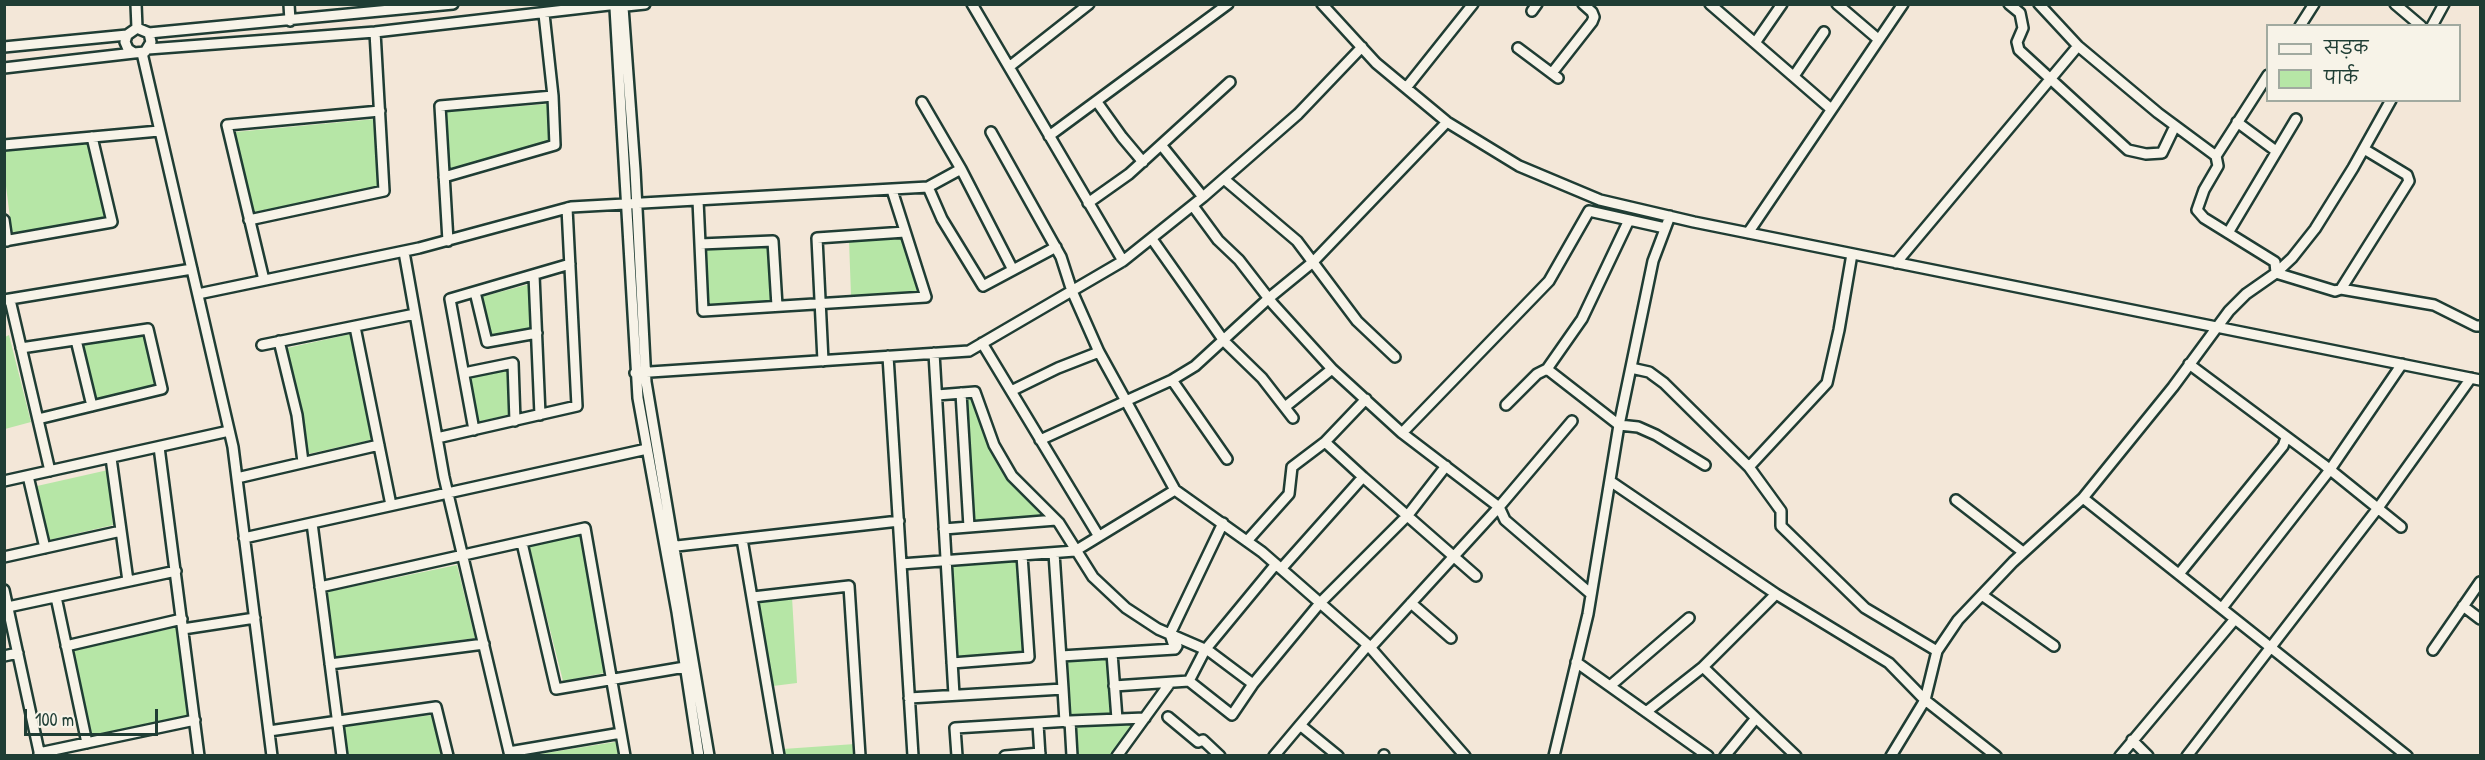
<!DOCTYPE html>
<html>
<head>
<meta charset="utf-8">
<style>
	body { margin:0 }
	#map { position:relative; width:2485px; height:760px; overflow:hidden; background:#f3e7d8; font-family:"Patrick Hand","Playpen Sans Deva",sans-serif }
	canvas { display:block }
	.frame { position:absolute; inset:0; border:6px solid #1f3d34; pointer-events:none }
	.legend { position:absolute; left:2266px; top:24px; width:195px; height:78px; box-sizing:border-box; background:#f7f3e8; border:2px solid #a1aaa0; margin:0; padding:8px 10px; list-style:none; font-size:18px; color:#1f3d34 }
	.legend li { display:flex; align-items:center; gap:12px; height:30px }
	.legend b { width:30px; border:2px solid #a1aaa0 }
	.scale { position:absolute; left:24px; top:709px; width:134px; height:27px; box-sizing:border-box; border:3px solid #1f3d34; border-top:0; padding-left:8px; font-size:18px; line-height:21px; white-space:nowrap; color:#1f3d34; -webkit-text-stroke:4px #f7f3e8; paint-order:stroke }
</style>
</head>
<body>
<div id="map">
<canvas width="2485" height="760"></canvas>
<div class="frame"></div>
<ul class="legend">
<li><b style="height:8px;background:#f7f3e8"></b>सड़क</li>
<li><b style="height:16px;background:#b6e6a6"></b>पार्क</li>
</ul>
<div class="scale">100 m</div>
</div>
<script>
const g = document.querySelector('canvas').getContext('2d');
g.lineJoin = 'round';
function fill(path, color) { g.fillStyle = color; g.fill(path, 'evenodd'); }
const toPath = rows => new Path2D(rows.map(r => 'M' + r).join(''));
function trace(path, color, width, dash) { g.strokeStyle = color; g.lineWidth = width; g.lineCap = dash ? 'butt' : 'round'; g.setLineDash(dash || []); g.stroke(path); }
const green = toPath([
	[547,104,549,140,450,171,446,112],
	[375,119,380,187,254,212,235,132],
	[88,141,106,218,12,234,5,178,4,150],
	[902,238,918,292,851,296,849,240],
	[768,244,771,302,708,305,704,247],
	[530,284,533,329,490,338,481,297],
	[351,334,371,440,308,454,302,415,287,348],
	[9,335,31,422,5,429,5,337],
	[144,336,155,386,94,400,81,345],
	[509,367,511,414,477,422,468,376],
	[966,399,974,400,996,459,1043,518,974,522],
	[108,470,113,525,49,540,37,486],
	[582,535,604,673,563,681,529,547],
	[1018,561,1024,653,957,657,951,565],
	[457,565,475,638,336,657,327,592],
	[792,597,797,683,773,686,759,602],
	[178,627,189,716,92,735,73,651],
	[1109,657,1112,715,1068,717,1064,660],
	[432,715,442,755,348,755,344,727],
	[1135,722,1111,755,1076,755,1075,725],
	[616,742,618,755,533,755,615,742],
	[855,744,856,755,784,755,783,749]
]);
const minor = toPath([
	[136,4,137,28],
	[289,4,290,21],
	[1322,4,1376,63,1447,122,1519,166,1600,200,1694,222,2480,380],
	[1710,4,1831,109],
	[1837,4,1878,39],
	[2009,4,2020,13,2023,28,2017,42,2019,50,2128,150,2146,154,2162,153,2175,126],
	[2039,4,2078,46,2158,113,2216,156,2218,166,2204,190,2197,210,2204,218,2275,262,2276,273,2335,291,2341,289,2434,305,2476,326,2480,326],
	[2395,4,2421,26],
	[626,6,645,4],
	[623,7,635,170,646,382,709,756],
	[615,8,638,398,677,612,699,756],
	[1532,11,1537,4],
	[2300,26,2314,4],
	[2432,26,2444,4],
	[149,33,151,42,145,52,134,53,128,49,125,42,127,35,137,28,149,33,453,4],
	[1755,43,1782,4],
	[4,47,127,35],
	[1518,48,1558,78],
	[148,49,375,32,609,5],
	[142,53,233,447,272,756],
	[1009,67,1089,4],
	[4,68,134,53],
	[1552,73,1592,22,1594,17,1592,12,1583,4],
	[1794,76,1824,32],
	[1406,88,1473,4],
	[922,102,961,169,928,187],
	[1097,102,1122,137,1143,162],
	[2237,122,2276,151],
	[991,132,1061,257,1072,291,1099,352,1175,490],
	[1049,136,1228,4],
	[4,145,159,131],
	[1162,146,1203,197],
	[2216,156,2268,75],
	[961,169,1013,270],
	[444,177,555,145,553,96,544,14],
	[1224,179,1297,241,1357,321,1395,357],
	[698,200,703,311,926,297,892,190],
	[1088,203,1129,174,1230,82],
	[1193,206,1218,240,1239,260,1273,304,1332,369],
	[4,220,7,241],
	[249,220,384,191,375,32],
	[1629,220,1582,319,1547,369,1619,425,1638,427,1656,435,1705,465],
	[1748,233,1903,4],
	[2228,233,2296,119],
	[1152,239,1224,341,1262,378,1293,418],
	[4,241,112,222,92,137],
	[448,241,440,106,553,96],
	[700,244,773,241,777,306],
	[404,252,444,477,510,756],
	[1852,254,1839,330,1827,383,1749,467,1781,511,1781,526,1865,608,1937,651],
	[1123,261,1203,197,1298,114,1362,47],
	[1896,263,2078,46],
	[534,275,540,415],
	[264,280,227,125,380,111],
	[2341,289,2409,181,2407,175,2364,149],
	[475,292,487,342,537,333],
	[198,294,419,248,571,207,928,187,942,219,983,286,1056,247],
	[4,300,192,269],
	[10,300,50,471],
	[355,327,391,505],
	[76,340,92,406],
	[279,341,297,415,303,462],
	[982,343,1098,535],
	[262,345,415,314],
	[21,348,148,329,162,389,38,419],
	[934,353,954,695],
	[888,356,913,756],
	[823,361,817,238,905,232],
	[2189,364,2323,464,2401,527],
	[1631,368,1649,372,1664,383,1749,467],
	[464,373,513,363,515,421],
	[635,373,969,351,1123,261,972,4],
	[1172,380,1227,459],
	[1011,391,1058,368,1099,352],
	[961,393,969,527],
	[937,395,975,392,994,445,1012,476,1059,523,1093,577,1126,608,1158,629,1209,651,1253,684,1320,603,1408,515,1446,466],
	[1506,405,1537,374,1547,369],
	[1285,407,1332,369,1402,433,1499,507,1370,648],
	[1572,421,1499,507,1505,520,1591,594],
	[474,430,450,299,570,264],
	[1402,433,1549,281,1589,211,1665,228],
	[437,438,577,406,567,208],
	[1040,440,1172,380,1195,366,1269,298,1313,262,1447,122],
	[1325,442,1363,477],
	[159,447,199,756],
	[111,458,128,581],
	[28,476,45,548],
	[237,478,379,445],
	[4,481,229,431],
	[1610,481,1776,594],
	[2083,498,2407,756],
	[1956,500,2023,552],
	[312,523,342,756],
	[944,529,1056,520],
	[244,538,647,449],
	[742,539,779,756],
	[1247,541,1289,494,1292,467,1325,442,1366,399],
	[522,543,556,689,685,667],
	[668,547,899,521],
	[4,557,121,531],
	[901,564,1075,551,1175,490,1262,552,1368,645,1300,725,1338,756],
	[1281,569,1363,477,1476,576],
	[2179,574,2283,446,2286,438],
	[320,587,585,528,625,756],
	[4,590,40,756],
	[1982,595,2054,646],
	[56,597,87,743],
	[753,597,849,586,860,756],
	[1411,603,1451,638],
	[2463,606,2480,619],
	[8,607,176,571],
	[2222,608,2329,471,2402,364],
	[183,629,255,618],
	[1368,645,1465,756],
	[66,646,182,619],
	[1175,649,1170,634,1223,523],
	[2433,650,2480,582],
	[1112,653,1117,719],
	[4,656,18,653],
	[1061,656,1175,649,1177,646],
	[1576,662,1708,756],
	[952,663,1029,657,1022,555],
	[330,664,484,644],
	[1703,667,1776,594,1889,663,1925,700,1996,756],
	[1189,681,1205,650,1276,564],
	[1114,686,1189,681,1232,715,1253,684],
	[1610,686,1689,618],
	[1063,689,1065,722],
	[909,698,1063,689,1054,553],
	[1646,712,1703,667,1756,718],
	[1168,717,1198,742,1203,740,1220,756],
	[1038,724,1040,756],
	[269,731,436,707,448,756],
	[2132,740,2148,756],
	[509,752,621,733],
	[39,753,195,720],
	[957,756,955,728,1070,721],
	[1005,756,1040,753],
	[1072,756,1070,721,1145,718],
	[1117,756,1170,683],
	[1274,756,1300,725],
	[1384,756,1384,755],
	[1554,756,1588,614,1619,425,1653,261,1670,216],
	[1725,756,1756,718,1796,756],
	[1891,756,1925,700,1937,651,1958,620,2013,562,2083,498,2173,387,2229,311,2246,294,2276,273,2292,258,2315,229,2353,168,2391,100],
	[2120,756,2235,619],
	[2187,756,2378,508,2471,378]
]);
fill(green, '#b6e6a6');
trace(minor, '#1f3d34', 14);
trace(minor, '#f7f3e8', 9);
</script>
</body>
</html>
